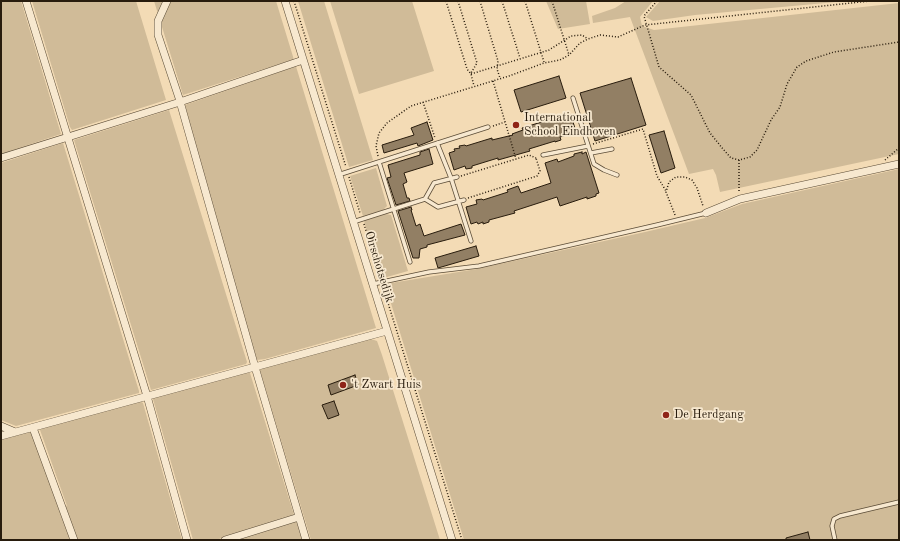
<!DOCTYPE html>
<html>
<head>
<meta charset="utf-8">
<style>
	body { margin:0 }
	#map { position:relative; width:900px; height:541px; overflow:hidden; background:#f3dbb5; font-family:"Old Standard TT",serif }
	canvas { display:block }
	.frame { position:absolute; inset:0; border:2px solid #281c0d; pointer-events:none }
</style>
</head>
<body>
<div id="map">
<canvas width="900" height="541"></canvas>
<div class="frame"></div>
</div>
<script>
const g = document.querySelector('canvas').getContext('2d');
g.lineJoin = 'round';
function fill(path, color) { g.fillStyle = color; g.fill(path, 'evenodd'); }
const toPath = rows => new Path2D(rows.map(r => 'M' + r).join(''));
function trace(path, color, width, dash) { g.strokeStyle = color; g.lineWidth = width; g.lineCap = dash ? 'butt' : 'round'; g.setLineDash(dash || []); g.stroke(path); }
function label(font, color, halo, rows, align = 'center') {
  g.font = font + ' "Old Standard TT",serif'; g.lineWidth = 3.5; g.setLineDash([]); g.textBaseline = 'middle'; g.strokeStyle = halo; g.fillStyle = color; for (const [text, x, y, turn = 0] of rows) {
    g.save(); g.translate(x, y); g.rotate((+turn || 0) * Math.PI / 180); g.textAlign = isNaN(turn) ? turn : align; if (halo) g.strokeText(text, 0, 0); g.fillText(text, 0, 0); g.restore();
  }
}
const green = toPath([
	[1,1,21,1,61,134,1,154],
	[32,1,136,1,166,100,72,130,70,127],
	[154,1,276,1,376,328,265,359,257,360,218,233,185,105,294,67,292,60,183,95],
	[298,1,324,1,373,160,349,167],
	[330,1,412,1,434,71,359,94],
	[546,1,586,1,590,24,558,29],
	[626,1,653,1,640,17,642,26,654,30,899,3,899,154,720,192,716,175,713,169,689,174,630,17,593,23,592,16,615,8],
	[660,1,847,1,695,15,653,21,646,17],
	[169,110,247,362,246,364,151,390,74,140],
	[63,143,139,391,139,393,16,426,1,420,1,163],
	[376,168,387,206,383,210,363,216,350,176],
	[899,169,899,540,464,540,385,284,477,269,645,232,705,218,742,204],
	[386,214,391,215,408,271,387,277,381,277,364,221],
	[371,339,377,341,382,355,440,540,311,540,260,370,263,368],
	[246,372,250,373,294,515,216,540,193,540,153,399,154,397],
	[140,401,143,403,182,540,1,540,1,439,29,431,32,434,57,503,67,506,40,430,41,428],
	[298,520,304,540,231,540]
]);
const building = toPath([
	[559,76,566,98,521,112,514,90,559,76],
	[631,78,646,125,595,141,580,93,631,78],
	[571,115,576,132,560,137,561,140,555,142,555,141,529,149,530,151,498,160,498,158,472,166,472,168,466,169,465,166,454,170,449,153,455,151,454,149,460,148,459,146,465,145,466,146,492,138,492,140,513,135,512,134,523,130,522,128,548,120,548,119,560,117,560,119,571,115],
	[427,122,433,140,418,146,417,143,384,153,382,145,414,135,411,128,427,122],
	[664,131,675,168,661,173,649,135,664,131],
	[429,149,433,164,404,173,407,182,403,184,407,198,409,198,410,201,396,205,387,178,391,177,388,165,420,155,420,152,429,149],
	[582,152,582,154,586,152,599,193,596,194,596,196,587,199,587,197,560,206,557,197,514,211,515,213,489,220,489,222,483,224,483,222,478,224,477,222,471,224,466,207,477,204,476,200,482,199,483,200,508,192,507,190,518,186,521,193,551,183,545,163,557,159,558,162,574,156,574,154,582,152],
	[411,207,412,210,411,210,416,226,420,224,424,236,461,224,465,235,427,245,427,247,420,249,419,258,413,258,398,211,411,207],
	[476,246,479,256,438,268,435,258,476,246],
	[355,375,358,385,331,395,328,385,355,375],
	[334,401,339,415,328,419,322,405,334,401],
	[808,532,810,540,786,540,786,538,808,532]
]);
const path = toPath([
	[294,1,346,167],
	[446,1,467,69,471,74,474,86],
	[458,1,477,63,471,73],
	[480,1,498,61,497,69,500,78],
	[502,1,520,58],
	[525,1,544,62],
	[552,1,569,55],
	[657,1,644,16,659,67,691,95,710,133,723,149,731,158,739,160,750,157,757,150,771,120,780,107,787,84,797,67,806,61,834,52,899,42],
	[471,74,549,50,571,36,582,35,588,39],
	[493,81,516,159],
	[423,102,435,138],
	[493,126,505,122],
	[593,144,643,129,657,176,666,191],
	[378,156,376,146,379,133,387,123,411,106,509,76,544,63,560,60,569,55,580,43,588,39,600,35,618,37,645,25,870,1],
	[885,160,899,148],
	[461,176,529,155,536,158],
	[349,177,360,213],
	[739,191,739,160],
	[468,198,537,176,540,171,536,158],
	[675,215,666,192,669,182,676,177,685,177,692,180,697,188,703,206],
	[364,224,380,276],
	[383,287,462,540]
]);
const lane = toPath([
	[573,98,594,164,604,170,617,175],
	[437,143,451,178,471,241],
	[591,153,612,149],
	[543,155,588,146],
	[379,162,410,262],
	[338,175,488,127],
	[425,199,438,207,464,200],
	[353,222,425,199,434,183,457,177],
	[373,284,429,272,479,266,657,225,706,213],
	[835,540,832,526,834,519,840,516,899,502]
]);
const street = toPath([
	[26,1,147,396,187,540],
	[167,1,158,21,158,35,179,98,255,367,306,540],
	[285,1,452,540],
	[1,158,180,102,303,60],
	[706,213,740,199,899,164],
	[1,426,15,432],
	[33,428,74,540],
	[1,436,387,331],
	[225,540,299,517]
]);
const markers = [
	[516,125,4,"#8f2418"],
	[343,385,4,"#8f2418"],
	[666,415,4,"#8f2418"]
];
const poiNames = [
	["International",524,118],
	["School Eindhoven",524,132],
	["'t Zwart Huis",351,385],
	["De Herdgang",674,415]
];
const streetNames = [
	["Oirschotsedijk",379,267,73]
];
fill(green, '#d0bb98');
fill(building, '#927f64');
trace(building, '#281c0d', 1);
trace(lane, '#5b4c37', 5);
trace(street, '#5b4c37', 8);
trace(path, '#281c0d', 1.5, [1, 2]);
trace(lane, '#f7e8cf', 3.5);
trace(street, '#f7e8cf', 7);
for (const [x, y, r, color] of markers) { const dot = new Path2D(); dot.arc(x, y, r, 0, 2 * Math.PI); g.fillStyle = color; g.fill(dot); trace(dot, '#f7e8cf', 1.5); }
label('12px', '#281c0d', '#f7e8cf', poiNames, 'left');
label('12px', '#281c0d', '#f7e8cf', streetNames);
</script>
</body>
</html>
